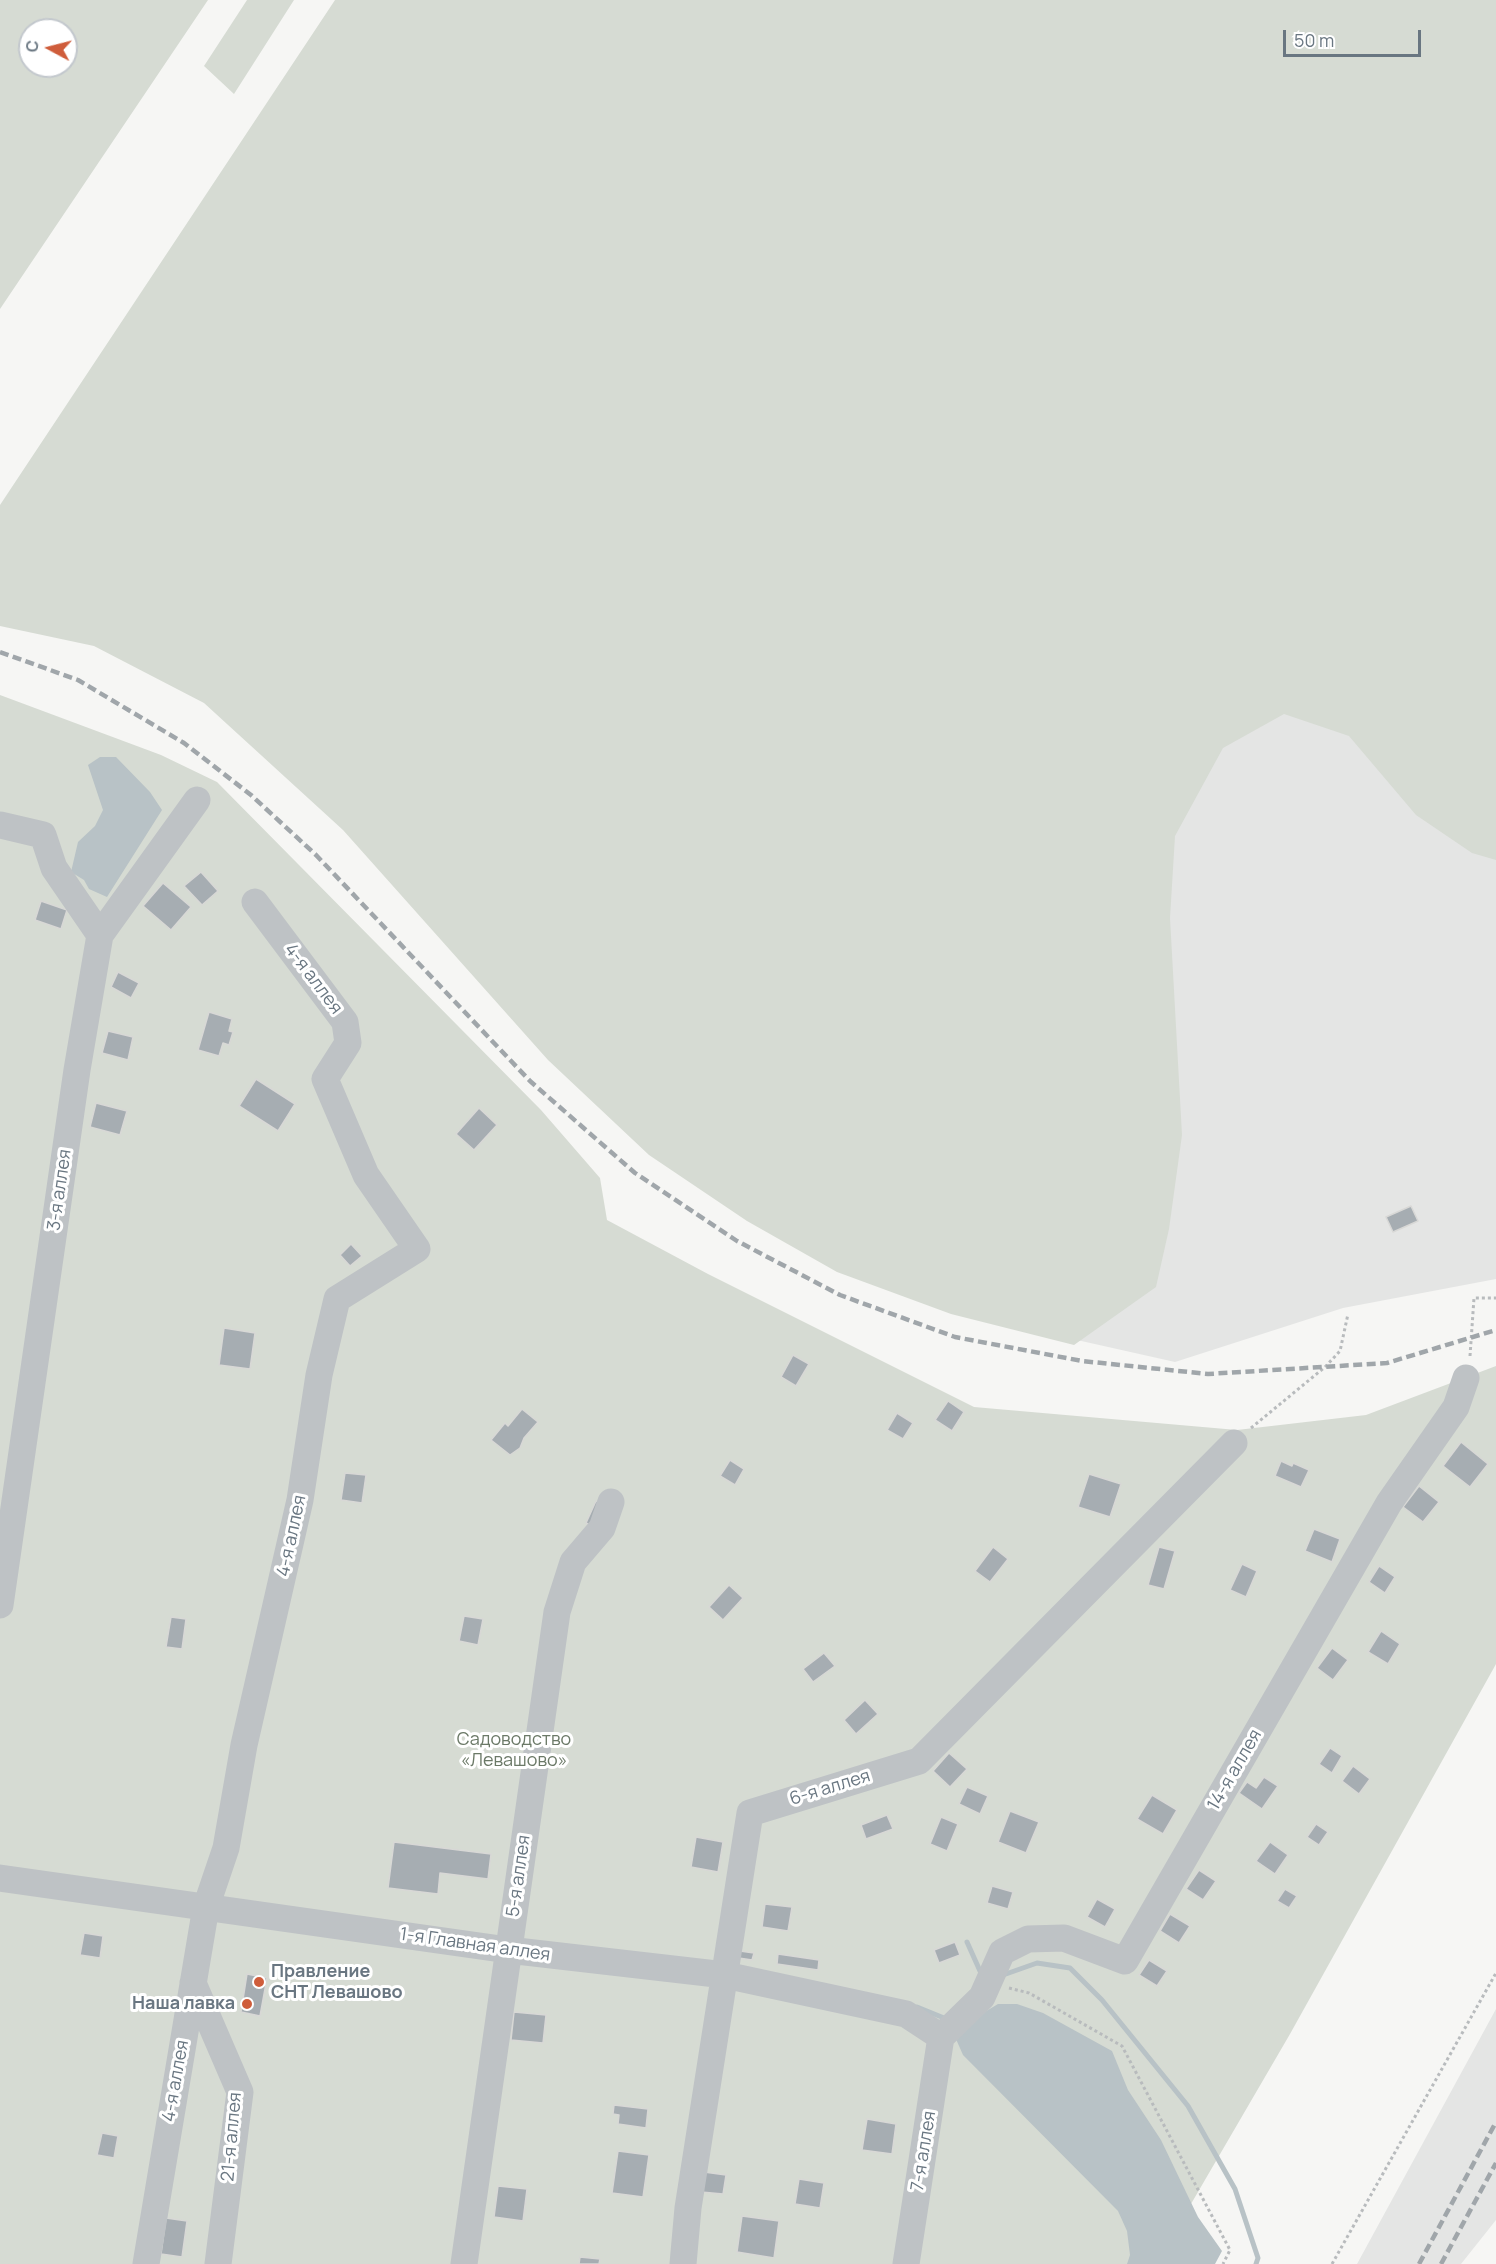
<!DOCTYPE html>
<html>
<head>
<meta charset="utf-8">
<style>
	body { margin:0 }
	#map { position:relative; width:1496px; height:2264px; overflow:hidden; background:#f6f6f4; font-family:Manrope,sans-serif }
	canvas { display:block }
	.north { position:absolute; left:18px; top:18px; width:60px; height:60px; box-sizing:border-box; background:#fff; border:2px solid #c3c8cd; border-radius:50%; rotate:277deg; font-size:16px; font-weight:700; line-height:24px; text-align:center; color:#697681 }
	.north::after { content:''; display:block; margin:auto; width:21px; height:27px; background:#cf5d3b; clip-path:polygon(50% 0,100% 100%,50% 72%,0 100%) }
	.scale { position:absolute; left:1283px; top:30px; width:138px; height:27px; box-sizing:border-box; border:3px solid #697681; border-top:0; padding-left:8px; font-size:18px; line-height:21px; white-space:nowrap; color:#697681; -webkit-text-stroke:4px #fff; paint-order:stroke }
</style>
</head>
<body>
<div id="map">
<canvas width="1496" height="2264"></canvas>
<div class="north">С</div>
<div class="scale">50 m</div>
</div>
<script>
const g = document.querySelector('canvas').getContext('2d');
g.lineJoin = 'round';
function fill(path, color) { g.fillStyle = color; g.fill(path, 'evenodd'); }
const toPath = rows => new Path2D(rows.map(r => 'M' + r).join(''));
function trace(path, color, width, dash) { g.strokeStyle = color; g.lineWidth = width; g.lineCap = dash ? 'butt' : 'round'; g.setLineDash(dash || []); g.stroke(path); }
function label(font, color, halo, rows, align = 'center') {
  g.font = font + ' Manrope,sans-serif'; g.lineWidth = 6; g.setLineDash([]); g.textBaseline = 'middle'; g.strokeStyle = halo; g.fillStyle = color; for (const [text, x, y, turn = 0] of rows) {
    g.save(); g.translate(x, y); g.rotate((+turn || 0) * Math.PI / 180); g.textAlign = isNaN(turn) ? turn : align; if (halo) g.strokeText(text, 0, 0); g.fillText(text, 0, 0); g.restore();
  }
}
const built = toPath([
	[1287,699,1496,792,1496,1279,1343,1308,1175,1362,1019,1327,1165,780],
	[1496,2009,1496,2220,1461,2264,1357,2264]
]);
const green = toPath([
	[0,0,208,0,0,309],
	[30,30,66,30,66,66,30,66],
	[247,0,294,0,234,94,204,66],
	[335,0,1496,0,1496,860,1472,853,1416,815,1349,736,1284,714,1223,748,1175,836,1170,918,1182,1135,1169,1229,1156,1287,1074,1345,951,1314,837,1272,747,1221,649,1155,548,1060,343,830,204,703,94,646,0,626,0,505],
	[0,695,161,755,217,782,541,1110,600,1178,607,1220,708,1274,974,1407,1237,1430,1366,1415,1496,1366,1496,1664,1290,2034,1156,2264,0,2264]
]);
const water = toPath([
	[100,757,116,757,150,792,162,810,107,897,89,889,84,880,71,872,78,842,95,826,103,810,88,765],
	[998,2004,1017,2004,1043,2013,1112,2051,1128,2090,1161,2140,1198,2217,1222,2251,1215,2264,1127,2264,1130,2255,1127,2231,1118,2211,963,2055,956,2039,958,2028]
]);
const stream = toPath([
	[967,1942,980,1971],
	[1003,1975,1037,1963,1070,1968,1102,2000,1188,2106,1235,2189,1258,2258,1256,2264],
	[917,2007,944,2018]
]);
const building = toPath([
	[201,872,218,891,202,905,184,886,201,872],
	[163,883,191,907,171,930,143,906,163,883],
	[41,901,67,910,61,929,35,920,41,901],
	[118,972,139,983,131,998,111,987,118,972],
	[209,1012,232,1019,229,1031,233,1032,229,1045,223,1043,219,1056,198,1050,209,1012],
	[108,1031,133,1037,128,1060,102,1053,108,1031],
	[256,1079,295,1104,278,1131,239,1106,256,1079],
	[96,1103,127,1111,120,1135,90,1127,96,1103],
	[479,1108,497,1125,474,1150,456,1134,479,1108],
	[1411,1206,1418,1221,1393,1232,1386,1217,1411,1206],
	[351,1244,362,1256,350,1266,340,1255,351,1244],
	[224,1328,255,1333,250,1369,219,1365,224,1328],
	[793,1355,809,1364,796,1386,781,1377,793,1355],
	[948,1401,964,1412,952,1431,935,1420,948,1401],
	[522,1409,538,1422,524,1438,520,1448,510,1455,491,1440,505,1423,508,1426,522,1409],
	[897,1413,913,1423,903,1439,887,1430,897,1413],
	[1461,1442,1488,1464,1470,1487,1443,1466,1461,1442],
	[730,1460,744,1469,735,1485,720,1476,730,1460],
	[1281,1461,1292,1466,1293,1463,1309,1470,1301,1487,1275,1476,1281,1461],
	[345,1473,366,1475,362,1503,341,1500,345,1473],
	[1089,1474,1121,1484,1110,1517,1078,1507,1089,1474],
	[1419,1486,1439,1502,1423,1522,1403,1507,1419,1486],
	[596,1501,606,1506,596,1528,586,1523,596,1501],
	[1314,1529,1340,1539,1332,1562,1305,1551,1314,1529],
	[993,1547,1008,1559,990,1582,975,1571,993,1547],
	[1159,1547,1175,1551,1164,1589,1148,1585,1159,1547],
	[1242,1564,1257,1571,1246,1597,1230,1590,1242,1564],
	[1379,1566,1395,1577,1385,1593,1369,1582,1379,1566],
	[729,1585,743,1598,723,1620,709,1607,729,1585],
	[464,1616,483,1619,478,1645,459,1641,464,1616],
	[171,1617,186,1619,182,1649,166,1647,171,1617],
	[1381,1631,1400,1644,1388,1664,1368,1652,1381,1631],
	[1332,1648,1348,1660,1333,1680,1317,1668,1332,1648],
	[824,1653,835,1666,813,1682,803,1669,824,1653],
	[865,1700,878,1714,856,1734,844,1720,865,1700],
	[1330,1748,1342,1756,1332,1773,1319,1764,1330,1748],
	[949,1753,967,1769,950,1787,933,1771,949,1753],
	[1353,1766,1370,1779,1359,1794,1342,1781,1353,1766],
	[1264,1777,1278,1786,1262,1809,1239,1793,1247,1782,1256,1788,1264,1777],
	[967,1787,988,1796,980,1814,959,1804,967,1787],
	[1152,1795,1177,1810,1163,1834,1137,1819,1152,1795],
	[1010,1811,1039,1822,1026,1853,998,1842,1010,1811],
	[887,1815,893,1829,866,1839,861,1825,887,1815],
	[941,1817,958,1824,947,1851,930,1844,941,1817],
	[1316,1824,1328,1832,1319,1845,1307,1837,1316,1824],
	[696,1837,723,1842,718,1872,691,1867,696,1837],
	[394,1842,491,1854,488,1879,440,1873,438,1894,388,1888,394,1842],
	[1270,1842,1288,1855,1275,1874,1256,1861,1270,1842],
	[1199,1870,1216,1881,1203,1900,1186,1889,1199,1870],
	[992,1886,1013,1892,1008,1909,987,1903,992,1886],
	[1285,1889,1297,1896,1289,1908,1277,1901,1285,1889],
	[1097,1899,1115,1909,1105,1927,1087,1917,1097,1899],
	[765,1904,792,1907,788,1931,762,1927,765,1904],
	[1170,1914,1190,1926,1179,1943,1160,1931,1170,1914],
	[84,1933,103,1936,100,1958,80,1955,84,1933],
	[955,1942,960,1955,939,1963,934,1950,955,1942],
	[733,1950,754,1953,752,1960,732,1957,733,1950],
	[778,1954,819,1960,818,1970,777,1964,778,1954],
	[1149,1960,1167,1971,1157,1986,1139,1975,1149,1960],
	[247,1974,267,1978,260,2016,241,2012,247,1974],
	[514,2012,546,2015,543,2043,511,2040,514,2012],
	[614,2105,648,2109,646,2128,618,2124,619,2115,613,2114,614,2105],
	[867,2119,896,2124,892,2154,862,2150,867,2119],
	[102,2133,118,2136,114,2158,97,2155,102,2133],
	[618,2151,649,2155,643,2197,612,2193,618,2151],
	[704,2172,726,2175,723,2194,701,2192,704,2172],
	[799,2179,824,2183,820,2208,795,2204,799,2179],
	[498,2186,527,2189,523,2221,494,2217,498,2186],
	[742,2216,779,2221,774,2258,737,2252,742,2216],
	[166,2218,187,2221,182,2257,161,2254,166,2218],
	[580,2257,600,2259,599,2264,579,2264,580,2257]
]);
const path = toPath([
	[1470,1356,1474,1298,1496,1298],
	[1251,1428,1325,1367,1340,1351,1348,1314],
	[1009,1988,1029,1993,1122,2046,1230,2250,1223,2264],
	[1332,2264,1496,1973]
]);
const minor = toPath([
	[0,825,43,835,54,868,100,935,77,1070,0,1605],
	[100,935,197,800],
	[0,1878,508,1950,725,1975,906,2014,941,2037],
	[193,1983,240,2092,218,2264],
	[941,2037,982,1997,1002,1952,1028,1939,1064,1938,1125,1961,1389,1503,1456,1407,1466,1378],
	[146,2264,206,1907,226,1848,244,1745,300,1500,319,1375,337,1299,417,1249,366,1175,325,1079,348,1043,345,1022,255,902],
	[464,2264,557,1612,573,1562,602,1528,611,1502],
	[683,2264,688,2208,750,1813,919,1761,1234,1443],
	[906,2264,941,2037]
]);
const rail = toPath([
	[0,652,78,680,184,743,251,795,316,855,530,1081,635,1173,737,1241,840,1295,955,1337,1082,1361,1208,1374,1387,1363,1496,1330],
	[1419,2264,1496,2122],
	[1441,2264,1496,2163]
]);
const markers = [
	[259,1982,6,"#cf5d3b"],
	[247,2004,6,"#cf5d3b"]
];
const streetNames = [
	["4-я аллея",313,979,53],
	["3-я аллея",60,1190,-82],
	["4-я аллея",292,1536,-78],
	["14-я аллея",1235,1770,-60],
	["6-я аллея",830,1788,-17],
	["5-я аллея",519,1876,-82],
	["1-я Главная аллея",475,1945,8],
	["4-я аллея",176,2081,-80],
	["21-я аллея",232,2137,-85],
	["7-я аллея",924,2151,-81]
];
const parkNames = [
	["Садоводство",514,1740],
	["«Левашово»",514,1761]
];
const poiNames = [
	["Правление",271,1972],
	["СНТ Левашово",271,1993],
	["Наша лавка",235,2004,"right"]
];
fill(built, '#e4e5e4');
fill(green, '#d6dbd3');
fill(water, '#b8c2c6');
trace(stream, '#b8c2c6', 5);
fill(building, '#a6adb2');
trace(building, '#d8d8d6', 1.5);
trace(path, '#b8bbbd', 3, [3, 3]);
trace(minor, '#bec2c5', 27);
trace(rail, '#a0a6aa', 4.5, [9, 4.5]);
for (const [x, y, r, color] of markers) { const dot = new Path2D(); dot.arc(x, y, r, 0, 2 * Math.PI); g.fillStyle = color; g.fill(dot); trace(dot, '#fff', 2); }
label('18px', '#697681', '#fff', streetNames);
label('18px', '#6b7967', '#fff', parkNames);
label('bold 18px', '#697681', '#fff', poiNames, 'left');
</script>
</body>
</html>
